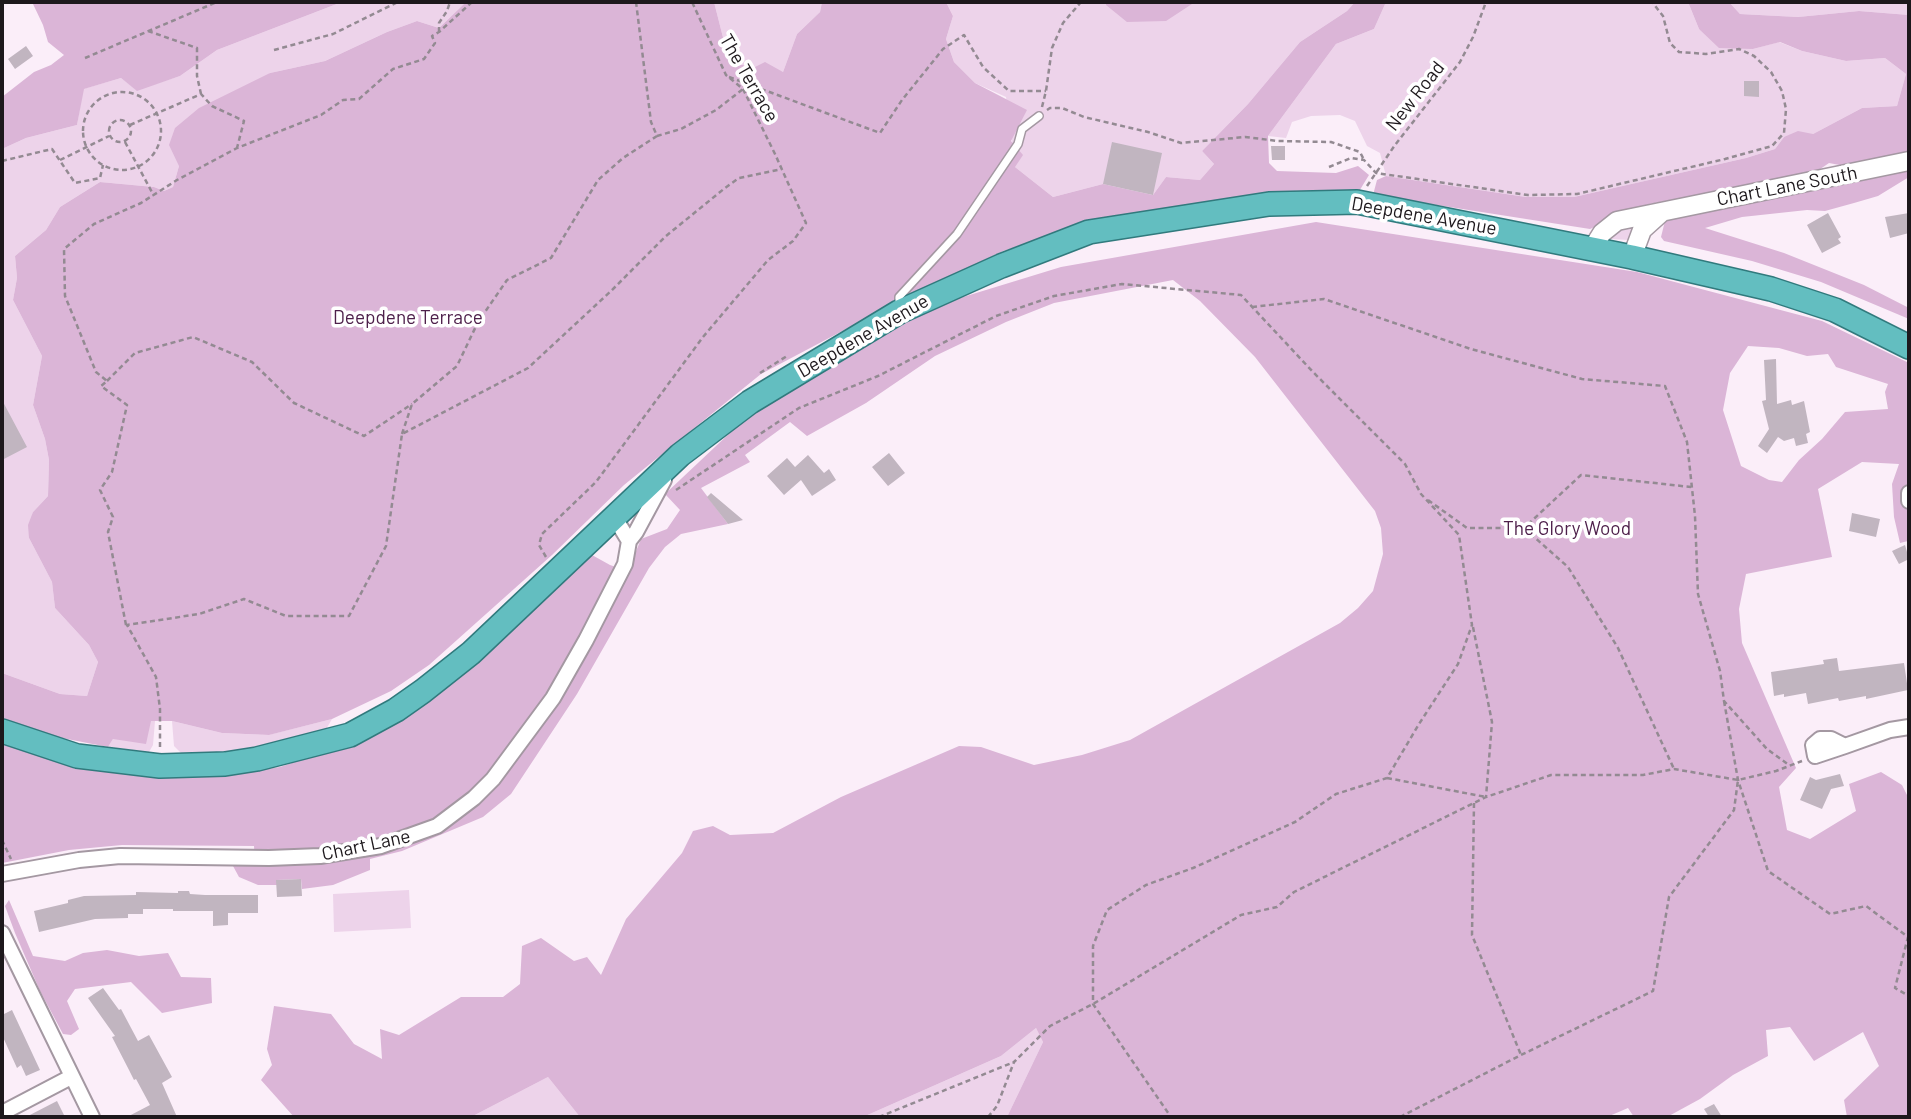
<!DOCTYPE html>
<html>
<head>
<meta charset="utf-8">
<style>
	body { margin:0 }
	#map { position:relative; width:1911px; height:1119px; overflow:hidden; background:#fbeef9; font-family:Barlow,sans-serif }
	canvas { display:block }
	.frame { position:absolute; inset:0; border:4px solid #1d181c; pointer-events:none }
</style>
</head>
<body>
<div id="map">
<canvas width="1911" height="1119"></canvas>
<div class="frame"></div>
</div>
<script>
const g = document.querySelector('canvas').getContext('2d');
g.lineJoin = 'round';
function fill(path, color) { g.fillStyle = color; g.fill(path, 'evenodd'); }
const toPath = rows => new Path2D(rows.map(r => 'M' + r).join(''));
function trace(path, color, width, dash) { g.strokeStyle = color; g.lineWidth = width; g.lineCap = dash ? 'butt' : 'round'; g.setLineDash(dash || []); g.stroke(path); }
function label(font, color, halo, rows, align = 'center') {
  g.font = font + ' Barlow,sans-serif'; g.lineWidth = 7; g.setLineDash([]); g.textBaseline = 'middle'; g.strokeStyle = halo; g.fillStyle = color; for (const [text, x, y, turn = 0] of rows) {
    g.save(); g.translate(x, y); g.rotate((+turn || 0) * Math.PI / 180); g.textAlign = isNaN(turn) ? turn : align; if (halo) g.strokeText(text, 0, 0); g.fillText(text, 0, 0); g.restore();
  }
}
const green = toPath([
	[342,2,466,2,439,28,417,21,387,32,325,61,270,73,179,166,173,187,164,191,154,187,100,182,60,207,46,230,15,256,17,278,13,300,42,356,33,405,45,439,49,460,48,496,33,512,29,538,52,582,55,608,89,645,98,662,87,696,60,694,2,673,2,149,26,138,77,125,83,89,121,78,137,90,180,76,217,50],
	[714,2,822,2,820,12,797,34,783,72,753,68,729,61],
	[946,2,1355,2,1347,11,1300,42,1248,104,1202,151,1214,164,1200,180,1166,177,1153,195,1103,184,1053,197,1015,167,1006,97,975,83,954,62,946,39,953,16],
	[1386,2,1688,2,1699,29,1753,49,1779,42,1802,51,1846,61,1885,58,1906,74,1897,106,1862,108,1813,134,1784,137,1775,149,1746,158,1574,197,1526,197,1386,176,1380,153,1367,146,1355,121,1340,115,1311,116,1292,122,1286,138,1268,136,1336,44,1374,29],
	[1729,2,1909,2,1909,15,1859,11,1798,17,1740,14],
	[1636,223,1629,240,1612,239,1614,231],
	[332,719,325,731,256,750,196,755,182,754,174,746,172,721,222,733,268,735],
	[151,721,155,721,153,745,149,752,108,747,113,739],
	[409,890,411,928,334,932,333,894],
	[1036,1028,1043,1042,1007,1117,863,1117,1001,1056],
	[548,1077,580,1117,471,1117]
]);
const forest = toPath([
	[15,2,342,2,217,50,180,76,137,91,121,78,84,89,77,125,26,138,2,149,2,97,34,72,51,65,64,55,48,42,43,25,33,4],
	[466,2,714,2,729,61,753,68,765,62,783,72,797,34,820,12,822,2,946,2,953,16,946,39,954,62,975,83,1027,110,1011,141,1023,155,1015,167,1053,197,1103,184,1153,195,1166,177,1200,180,1214,164,1202,151,1248,104,1300,42,1347,11,1355,2,1386,2,1374,29,1336,44,1268,136,1269,163,1277,171,1336,173,1358,166,1369,175,1355,198,1093,223,1003,251,899,301,761,374,624,485,552,555,429,665,391,691,332,719,269,735,222,733,172,721,151,721,146,744,113,739,108,747,62,738,19,726,2,718,2,673,60,694,87,696,98,662,89,645,55,608,52,582,29,538,28,525,33,512,48,496,49,460,45,439,33,405,42,356,13,300,17,278,15,256,46,230,60,207,100,182,154,187,164,191,173,187,179,166,169,145,175,128,199,108,270,73,325,61,387,32,417,21,439,28],
	[1106,2,1195,2,1166,21,1127,22,1106,5],
	[1688,2,1729,2,1740,14,1798,17,1859,11,1909,15,1909,154,1850,167,1829,163,1813,174,1649,204,1590,229,1373,195,1377,180,1386,176,1526,197,1574,197,1746,158,1775,149,1784,137,1798,131,1813,134,1862,108,1897,106,1906,74,1885,58,1846,61,1802,51,1780,42,1753,49,1719,48,1699,29],
	[1909,168,1909,177,1878,196,1854,203,1825,211,1807,210,1742,217,1705,228,1784,253,1864,285,1909,308,1909,319,1821,282,1752,261,1664,241,1661,237,1665,221,1677,213],
	[1316,222,1637,272,1822,321,1909,363,1909,543,1908,541,1900,543,1894,517,1892,484,1899,464,1862,462,1818,489,1832,557,1746,574,1739,609,1742,643,1796,768,1779,787,1787,830,1810,839,1856,811,1849,784,1881,772,1902,785,1909,799,1909,1117,1847,1117,1844,1100,1879,1066,1863,1032,1814,1061,1790,1027,1766,1030,1768,1056,1733,1075,1700,1099,1667,1117,1634,1117,1628,1108,1607,1117,1007,1117,1043,1042,1036,1028,1001,1056,863,1117,580,1117,548,1077,471,1117,294,1117,261,1080,272,1065,267,1049,274,1006,331,1014,354,1044,382,1059,380,1029,399,1035,461,997,503,997,520,984,522,946,541,938,574,961,587,957,601,975,626,919,682,853,693,831,713,826,730,835,773,833,841,797,959,746,981,747,1034,765,1082,755,1130,740,1340,623,1358,608,1373,591,1383,554,1381,528,1375,511,1255,357,1200,301,1173,280,1054,303,1006,322,935,356,866,403,807,436,790,422,745,455,750,462,701,488,728,524,681,534,665,547,649,568,577,694,511,794,483,817,402,851,370,859,370,870,333,885,302,889,301,879,277,880,277,885,258,885,239,877,233,866,255,866,254,846,122,845,69,850,2,863,2,740,97,770,159,777,224,776,280,767,342,746,386,728,431,700,504,637,592,555,610,565,628,571,641,539,667,529,680,510,665,494,733,430,814,370,924,309,1061,267],
	[1748,346,1779,348,1807,356,1828,354,1836,367,1888,384,1885,392,1888,409,1845,412,1822,439,1799,460,1782,482,1769,480,1741,466,1723,410,1730,373],
	[9,900,33,956,65,961,83,953,107,950,139,956,168,953,181,977,211,978,212,1003,162,1013,131,982,75,989,67,1001,79,1029,71,1035,63,1034,40,991,15,933,5,906]
]);
const building = toPath([
	[26,46,33,56,15,69,8,59],
	[1744,81,1759,81,1759,97,1744,96],
	[1112,142,1162,153,1153,195,1103,184],
	[1271,146,1285,146,1285,160,1272,160],
	[1828,213,1841,237,1838,239,1841,243,1822,253,1807,225],
	[1909,213,1909,233,1890,238,1885,217],
	[1776,359,1777,404,1791,400,1792,405,1804,401,1810,432,1806,434,1808,443,1796,446,1794,438,1784,441,1778,437,1767,453,1758,446,1769,429,1762,401,1766,400,1764,360],
	[2,400,27,447,2,460],
	[889,453,905,473,888,486,872,467],
	[808,455,824,473,829,469,836,480,812,496,801,480,784,495,767,476,787,458,795,467],
	[711,493,743,520,728,524,707,497],
	[1852,513,1880,519,1876,537,1849,531],
	[1905,545,1909,559,1899,564,1892,551],
	[1837,658,1839,671,1904,663,1908,690,1866,699,1866,696,1839,701,1838,698,1808,704,1806,693,1784,697,1784,694,1774,696,1771,672,1824,664,1823,660],
	[1840,774,1844,786,1831,789,1822,809,1800,800,1810,777,1816,780],
	[301,879,302,896,277,897,276,880],
	[178,891,189,891,190,894,205,895,258,895,258,913,228,913,228,925,213,926,213,911,173,911,173,909,143,909,143,914,128,914,128,918,95,919,39,932,34,911,68,903,68,900,84,896,136,895,136,892,178,893],
	[103,988,119,1010,121,1009,138,1041,149,1035,172,1077,162,1083,177,1117,127,1117,150,1105,136,1079,134,1080,129,1070,112,1037,115,1036,88,998],
	[12,1010,40,1070,26,1076,21,1065,17,1068,2,1035,2,1015],
	[57,1101,65,1117,26,1117],
	[1714,1104,1722,1117,1709,1117,1704,1109]
]);
const path = toPath([
	[636,2,651,122,657,136,681,129,716,110,743,89],
	[148,31,197,48,197,76,201,94],
	[439,32,439,23,447,11,450,2],
	[274,50,333,34,398,2],
	[85,58,217,2],
	[729,77,880,133,902,100,943,49,964,35,983,67,1009,91,1046,91],
	'83 131a39 39 0 1 1 78 0a39 39 0 1 1-78 0Z',
	[1042,107,1046,91,1052,48,1063,23,1081,2],
	[1047,110,1050,108,1062,108,1084,117,1148,132,1181,143,1245,137,1278,141,1331,142,1360,152,1364,160],
	'109 131a11 11 0 1 1 22 0a11 11 0 1 1-22 0Z',
	[130,125,201,94,212,106,244,121,237,148],
	[125,142,154,196],
	[60,160,109,136],
	[2,161,52,149,75,183,100,178,103,165],
	[1329,167,1351,158,1364,160,1376,173,1528,195,1577,194,1725,159,1772,146,1784,133,1786,109,1782,91,1771,72,1754,56,1739,49,1706,54,1679,52,1670,43,1663,16,1652,2],
	[1367,186,1395,145,1460,62,1473,37,1486,2],
	[1252,307,1324,299,1471,349,1582,379,1665,386,1687,442,1695,516,1698,594,1720,671,1724,701,1767,749,1789,765],
	[760,373,787,356],
	[107,381,135,353,193,337,252,362,294,403,364,436,412,404],
	[402,434,412,404,457,366,478,322,507,280,551,258,598,180,623,158,657,136],
	[676,490,799,408,878,376,996,316,1054,296,1122,284,1241,295,1313,372,1405,464,1421,494,1459,535,1472,625,1458,664,1419,724,1387,778,1336,794,1295,822,1193,868,1146,885,1107,910,1093,946,1093,1004,1171,1117],
	[1428,500,1467,528,1524,528,1581,475,1691,487],
	[1524,528,1568,567,1618,648,1674,769],
	[546,557,539,545,542,534,596,482,703,337,768,260,793,241,806,223,775,154,743,89,726,75,692,2],
	[126,625,108,532,113,517,100,490,112,472,127,405,101,386,107,381,96,372,65,296,64,249,94,224,141,203,177,180,237,148,321,115,343,100,359,99,393,69,424,59,435,43,432,36,439,32,472,2],
	[1473,627,1492,722,1486,797],
	[1724,701,1738,780,1768,871,1830,914,1866,906,1908,937,1895,988,1909,996],
	[160,747,160,709,156,677,127,625,199,614,244,599,286,616,349,616,386,546,402,434,528,368,611,291,666,236,725,188,739,178,782,169],
	[1387,778,1486,797],
	[1474,803,1472,935,1521,1055],
	[2,840,11,859],
	[879,1117,1014,1062],
	[988,1117,997,1106,1014,1062,1050,1026,1093,1004,1241,915,1277,907,1294,892,1486,797,1551,775,1643,775,1674,769,1738,780,1776,771,1802,761],
	[1400,1117,1521,1055,1653,991,1669,897,1734,810,1738,780]
]);
const service = toPath([
	[899,307,899,297,957,234,1018,144,1022,129,1039,116]
]);
const minor = toPath([
	[1909,493,1909,501],
	[629,541,636,532,664,480],
	[1845,746,1831,739,1820,739,1813,745,1815,756,1845,746,1890,730,1909,727],
	[2,874,79,860,120,856,269,858,320,856,381,846,437,826,474,798,493,779,553,698,586,640,625,564,629,541,615,518],
	[2,933,92,1117],
	[2,1113,71,1077]
]);
const tertiary = toPath([
	[1592,249,1602,233,1617,221,1909,161],
	[1632,257,1642,230,1662,212]
]);
const trunk = toPath([
	[2,731,77,756,160,766,225,764,257,759,350,735,396,710,423,691,471,653,680,455,750,402,899,312,1001,266,1089,232,1269,204,1357,202,1632,257,1771,289,1835,310,1909,347]
]);
const streetNames = [
	["The Terrace",749,78,60],
	["New Road",1415,96,-52],
	["Chart Lane South",1787,186,-11],
	["Deepdene Avenue",1424,216,10],
	["Deepdene Avenue",863,336,-30],
	["Chart Lane",366,845,-12]
];
const parkNames = [
	["Deepdene Terrace",408,318],
	["The Glory Wood",1567,529]
];
fill(green, '#edd3ea');
fill(forest, '#dbb5d7');
fill(building, '#c1b5c0');
trace(service, '#a498a2', 10);
trace(minor, '#a498a2', 18);
trace(tertiary, '#a498a2', 21);
trace(trunk, '#317a7d', 26);
trace(path, '#938a92', 2.5, [5, 3.5]);
trace(service, '#fff', 7);
trace(minor, '#fff', 14);
trace(tertiary, '#fff', 18);
trace(trunk, '#63bec0', 23);
label('19px', '#1d181c', '#fff', streetNames);
label('19px', '#4e204b', '#fff', parkNames);
</script>
</body>
</html>
